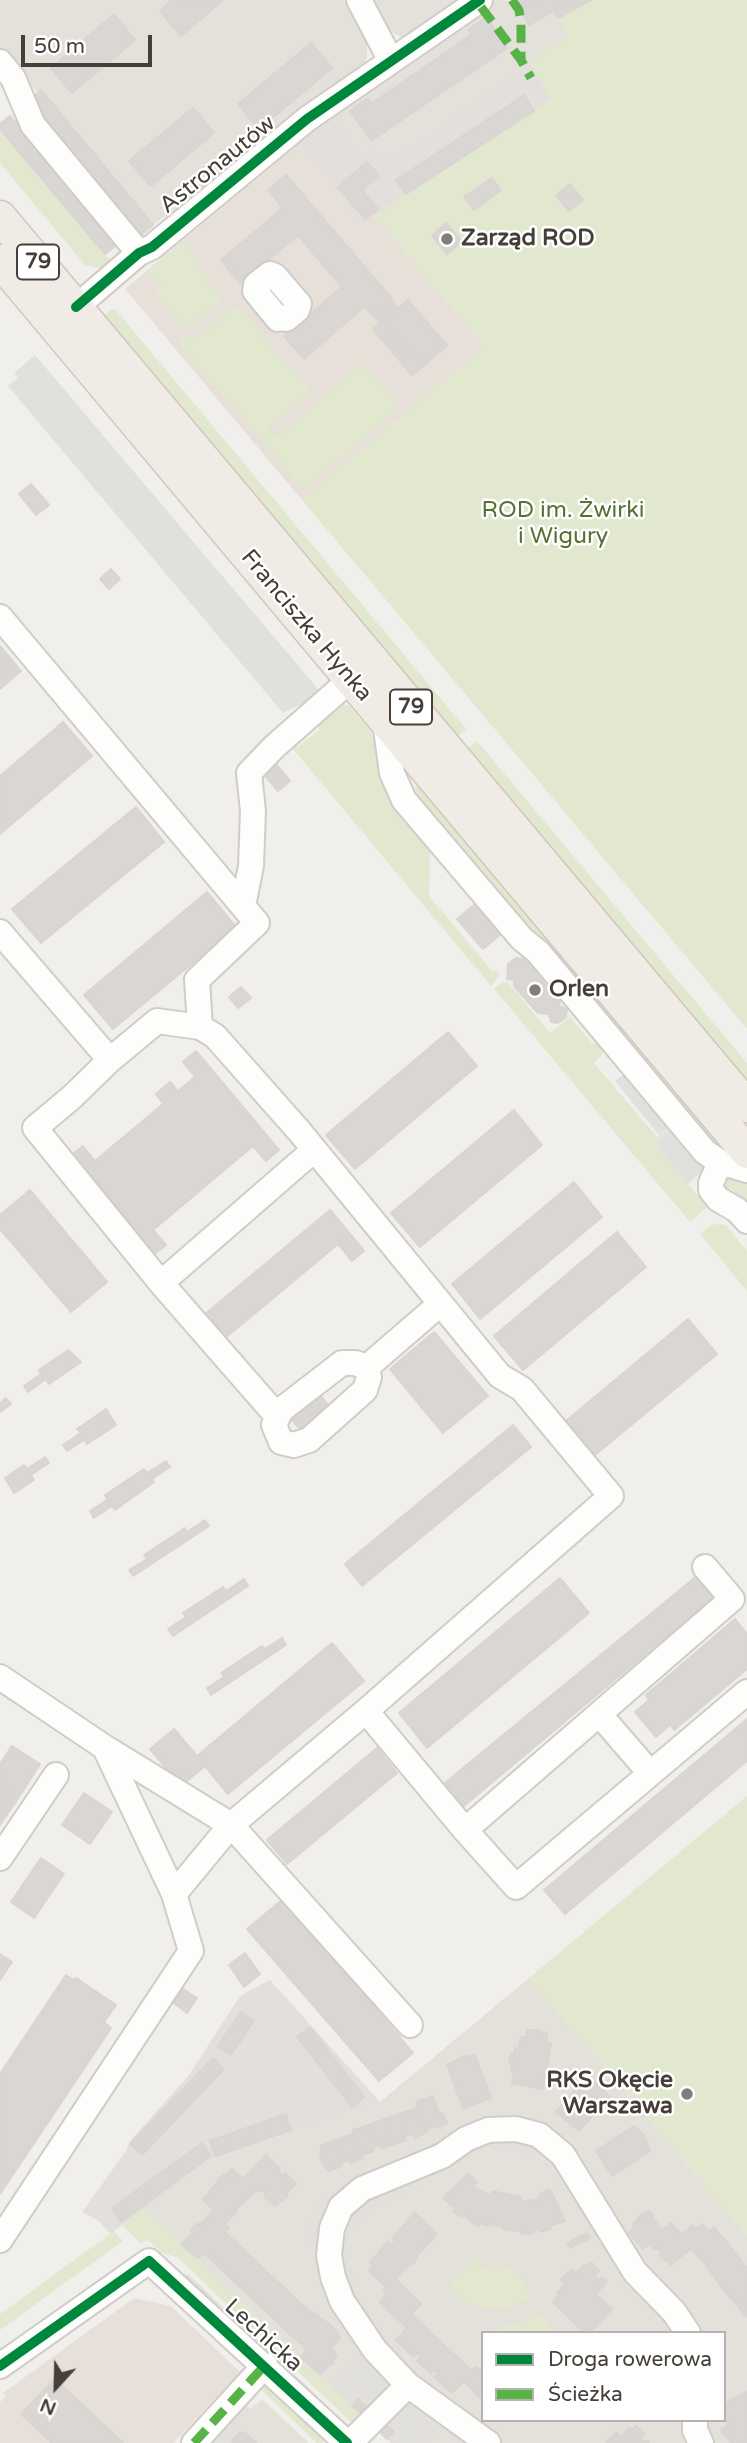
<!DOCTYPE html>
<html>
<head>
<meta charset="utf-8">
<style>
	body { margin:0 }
	#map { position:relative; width:747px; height:2443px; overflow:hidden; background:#f1efec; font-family:"Varela Round",sans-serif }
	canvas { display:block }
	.legend { position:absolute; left:481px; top:2331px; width:245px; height:91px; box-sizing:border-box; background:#fff; border:2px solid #b5b2b0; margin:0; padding:9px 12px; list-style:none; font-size:21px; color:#463f39 }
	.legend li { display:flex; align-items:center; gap:14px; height:35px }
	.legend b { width:35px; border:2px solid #b5b2b0 }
	.north { position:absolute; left:21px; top:2352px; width:70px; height:70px; -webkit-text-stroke:5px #fff; paint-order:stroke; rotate:202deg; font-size:19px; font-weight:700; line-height:28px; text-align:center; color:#463f39 }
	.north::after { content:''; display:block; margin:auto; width:24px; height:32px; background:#463f39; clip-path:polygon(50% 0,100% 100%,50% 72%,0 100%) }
	.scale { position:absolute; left:21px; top:35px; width:131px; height:32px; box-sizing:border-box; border:4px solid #463f39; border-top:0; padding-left:9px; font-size:21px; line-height:24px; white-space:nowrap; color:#463f39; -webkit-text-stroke:5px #fff; paint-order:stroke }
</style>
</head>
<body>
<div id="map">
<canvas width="747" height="2443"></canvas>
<ul class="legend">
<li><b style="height:9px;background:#00873e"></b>Droga rowerowa</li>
<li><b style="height:9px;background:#57b346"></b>Ścieżka</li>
</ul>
<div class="north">N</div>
<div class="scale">50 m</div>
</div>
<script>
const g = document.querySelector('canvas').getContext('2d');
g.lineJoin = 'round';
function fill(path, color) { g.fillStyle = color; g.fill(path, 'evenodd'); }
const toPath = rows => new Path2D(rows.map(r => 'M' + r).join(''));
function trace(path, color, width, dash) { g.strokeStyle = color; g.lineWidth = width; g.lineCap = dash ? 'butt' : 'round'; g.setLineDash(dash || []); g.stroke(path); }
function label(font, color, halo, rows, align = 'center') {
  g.font = font + ' "Varela Round",sans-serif'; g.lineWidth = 5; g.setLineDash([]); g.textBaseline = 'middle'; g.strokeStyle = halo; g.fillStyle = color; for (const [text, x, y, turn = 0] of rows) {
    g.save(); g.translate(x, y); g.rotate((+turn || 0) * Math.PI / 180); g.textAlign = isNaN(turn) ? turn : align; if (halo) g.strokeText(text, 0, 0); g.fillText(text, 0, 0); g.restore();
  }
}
const residential = toPath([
	[0,0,343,0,367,43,367,57,362,68,169,222,164,216,153,225,41,91,38,93,0,47],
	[371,0,462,0,408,36,401,37,388,30],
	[493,0,515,1,702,0,441,127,397,152,359,149,335,111],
	[529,1978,747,2236,747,2443,391,2443,143,2208,208,2161,380,2102],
	[483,2333,724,2333,724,2420,483,2420],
	[262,2399,309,2443,205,2443,242,2402,250,2409]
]);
const industrial = toPath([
	[531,67,552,99,363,224,294,141,335,111,359,149,397,152,441,127],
	[270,1980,380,2102,208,2161,110,2234,99,2221,82,2212,126,2151,130,2141,189,2075,240,1996]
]);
const education = toPath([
	[297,145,363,223,374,215,485,347,302,500,125,289],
	[134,2298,171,2306,240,2372,173,2443,0,2443,0,2402,6,2397,3,2393]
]);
const green = toPath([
	[591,0,747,0,747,1029,302,500,485,347,374,215,551,99,528,62,568,36,558,18],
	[0,129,110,260,100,268,85,265,0,163],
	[183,240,196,256,192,261,223,299,187,329,155,291,161,286,147,270],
	[236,305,287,365,289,363,311,390,267,428,275,438,362,364,400,408,304,490,178,342,182,339,180,337,182,334,184,337,187,335,194,341],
	[111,309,116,310,466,729,454,740,102,318],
	[338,703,349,706,371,731,378,748,390,799,430,850,429,896,493,972,496,971,500,975,491,986,288,743,291,740,298,747,320,729,313,720],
	[477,741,747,1063,747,1089,464,752],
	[419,784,723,1145,721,1148,714,1149,417,795,415,788],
	[503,982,508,982,550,1033,570,1017,593,1044,597,1041,603,1048,602,1055,594,1063,657,1137,670,1127,670,1129,654,1143,707,1207,690,1222,494,989],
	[731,1176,747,1181,747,1207,732,1189,728,1191,721,1182],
	[719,1224,726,1225,747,1251,747,1291,700,1234,711,1225],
	[747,1796,747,2236,529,1978],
	[143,2208,360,2413,354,2421,350,2421,177,2257,162,2253,148,2240,141,2244,122,2225],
	[114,2231,123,2241,0,2330,0,2314],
	[476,2256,480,2265,487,2269,497,2271,510,2266,532,2296,514,2307,501,2309,481,2308,467,2303,449,2287],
	[542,2314,552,2333,499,2333,500,2327,524,2322],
	[263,2380,326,2438,322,2443,317,2443,255,2384]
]);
const parking = toPath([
	[35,355,319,690,308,701,283,713,8,386,18,378,14,373],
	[625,1073,670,1127,659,1135,615,1081],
	[673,1127,707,1167,688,1184,654,1143],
	[487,2138,535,2143,529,2154,514,2150,491,2152],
	[418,2175,417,2188,380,2203,358,2218,348,2241,353,2288,344,2288,333,2243,351,2206],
	[324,2197,332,2203,320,2245,307,2244,313,2218],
	[178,2274,189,2275,317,2396,319,2407],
	[364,2355,391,2383,384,2390,401,2408,409,2401,437,2428,423,2443,393,2443,390,2440,399,2430,362,2393,350,2404,333,2387]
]);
const building = toPath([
	[172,0,223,0,181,36,160,11,172,0],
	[521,0,545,0,552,12,529,25,517,3,521,0],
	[548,0,591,0,558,18,548,0],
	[114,14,135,40,72,93,51,68,114,14],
	[487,17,507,48,371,141,350,111,368,98,372,103,400,84,471,35,468,30,487,17],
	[311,43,332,68,259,129,238,104,311,43],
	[41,90,153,225,141,235,28,101,41,90],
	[524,95,534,111,406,194,396,180,524,95],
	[193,108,214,133,151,186,129,161,193,108],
	[10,116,118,244,105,254,0,129,0,124,10,116],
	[367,162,379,176,362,190,378,209,365,219,338,187,367,162],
	[286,175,392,299,372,315,365,306,304,359,284,336,342,287,298,235,240,283,221,260,283,208,268,190,286,175],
	[492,178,501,190,474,210,464,197,492,178],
	[570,184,583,200,568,211,556,195,570,184],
	[446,223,462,242,447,254,432,236,446,223],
	[391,300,398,308,384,320,423,366,412,375,373,329,380,323,373,315,391,300],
	[408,300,447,346,423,366,384,320,408,300],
	[31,484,49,505,36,515,19,494,31,484],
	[111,569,120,579,109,589,100,579,111,569],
	[0,646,21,671,0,689,0,646],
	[63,722,92,756,0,834,0,776,63,722],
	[275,763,290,781,278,791,263,773,275,763],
	[136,807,164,842,41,943,12,909,136,807],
	[207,892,236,927,113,1029,84,995,207,892],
	[486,895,512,925,483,949,457,919,486,895],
	[516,958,530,960,529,964,547,987,553,988,553,992,560,1000,559,1006,567,1009,566,1017,558,1023,551,1022,549,1014,538,1013,514,986,514,980,507,979,508,964,516,958],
	[241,987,251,998,238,1008,229,997,241,987],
	[448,1032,477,1066,355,1169,326,1135,448,1032],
	[196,1051,279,1150,266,1161,253,1146,153,1230,166,1245,153,1255,70,1156,83,1146,95,1161,163,1104,156,1094,170,1082,178,1091,195,1077,183,1062,196,1051],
	[514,1110,542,1145,420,1247,391,1213,514,1110],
	[574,1182,602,1217,480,1319,452,1284,574,1182],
	[30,1190,107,1282,71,1312,0,1229,0,1215,30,1190],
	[330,1210,350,1234,224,1339,204,1315,330,1210],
	[617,1232,646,1267,523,1370,494,1336,617,1232],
	[351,1235,364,1251,352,1261,339,1245,351,1235],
	[688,1319,717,1354,595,1455,566,1421,688,1319],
	[434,1332,488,1396,443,1433,390,1369,434,1332],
	[68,1350,81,1362,49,1384,46,1379,28,1392,24,1386,41,1374,39,1370,68,1350],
	[321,1396,333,1411,305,1435,292,1420,321,1396],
	[6,1398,11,1404,0,1412,0,1403,6,1398],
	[106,1409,116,1425,87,1444,84,1440,67,1451,63,1445,81,1433,77,1429,106,1409],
	[513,1425,531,1447,362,1586,345,1564,513,1425],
	[45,1457,49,1463,31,1475,34,1480,14,1493,5,1478,24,1465,27,1469,45,1457],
	[166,1461,170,1467,152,1479,154,1482,115,1510,112,1506,94,1518,90,1511,107,1500,105,1495,144,1469,147,1473,166,1461],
	[205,1520,209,1526,133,1576,129,1570,147,1559,144,1555,185,1528,187,1532,205,1520],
	[698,1575,716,1595,459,1810,440,1787,698,1575],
	[560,1578,589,1613,427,1748,399,1713,560,1578],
	[244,1579,248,1586,173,1636,168,1629,186,1617,183,1613,223,1587,226,1591,244,1579],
	[735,1619,747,1634,747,1669,674,1730,670,1725,656,1737,635,1712,649,1700,646,1695,735,1619],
	[282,1638,286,1645,211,1695,207,1688,224,1677,221,1673,262,1646,265,1649,282,1638],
	[332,1643,364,1681,228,1794,205,1766,181,1786,150,1749,174,1729,197,1756,332,1643],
	[747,1719,747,1761,565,1914,544,1890,747,1719],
	[12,1746,40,1764,19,1797,0,1784,0,1764,12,1746],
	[377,1748,397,1773,287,1864,267,1840,377,1748],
	[0,1784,19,1797,0,1825,0,1784],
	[84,1793,112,1812,90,1844,62,1825,84,1793],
	[41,1858,64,1874,34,1918,11,1902,41,1858],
	[283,1899,413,2053,379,2081,247,1929,283,1899],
	[245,1953,260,1974,244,1987,229,1965,245,1953],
	[0,1954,12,1962,0,1980,0,1954],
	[66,1975,74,1980,76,1978,116,2005,104,2022,111,2028,0,2194,0,2074,66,1975],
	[183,1989,197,1998,187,2013,174,2003,183,1989],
	[241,2012,254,2021,231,2055,218,2046,241,2012],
	[310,2027,364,2097,352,2107,297,2037,310,2027],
	[527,2030,538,2030,548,2034,546,2042,551,2043,543,2089,512,2083,514,2072,511,2071,512,2064,509,2063,511,2054,514,2055,515,2048,518,2049,521,2037,526,2038,527,2030],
	[475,2055,491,2098,463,2108,447,2065,463,2057,475,2055],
	[213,2058,224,2069,142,2155,130,2144,213,2058],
	[586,2077,601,2086,609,2097,579,2131,556,2112,586,2077],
	[433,2096,439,2113,443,2114,447,2123,439,2128,436,2125,427,2129,427,2132,416,2102,433,2096],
	[416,2102,427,2132,415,2137,413,2133,409,2135,402,2113,418,2108,416,2102],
	[402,2113,409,2135,405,2136,406,2140,394,2144,385,2119,402,2113],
	[286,2114,291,2130,215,2156,210,2141,286,2114],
	[385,2119,394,2144,382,2148,381,2145,377,2146,369,2125,385,2119],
	[369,2125,377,2146,372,2148,374,2151,362,2155,363,2159,353,2130,369,2125],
	[634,2126,644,2136,650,2151,612,2176,596,2151,634,2126],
	[353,2130,363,2159,350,2163,349,2160,345,2161,337,2140,353,2134,353,2130],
	[337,2140,345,2161,341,2163,342,2166,329,2171,323,2165,320,2154,322,2150,320,2146,337,2140],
	[202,2143,211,2156,121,2222,112,2208,202,2143],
	[266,2155,280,2169,278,2171,283,2176,285,2173,296,2183,288,2192,287,2197,275,2206,264,2196,266,2194,261,2189,259,2192,257,2190,235,2210,237,2211,225,2224,229,2228,225,2232,301,2304,333,2327,340,2338,331,2348,337,2355,332,2361,334,2362,319,2374,301,2357,307,2350,223,2271,204,2253,198,2258,181,2245,192,2233,190,2231,197,2223,200,2225,214,2210,203,2200,223,2174,225,2176,232,2169,243,2179,266,2155],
	[468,2174,477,2182,473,2186,485,2193,490,2196,492,2191,521,2197,521,2202,540,2199,539,2194,550,2189,565,2221,550,2226,551,2229,540,2232,540,2229,534,2230,534,2233,521,2234,521,2231,504,2230,504,2227,489,2224,489,2226,480,2223,479,2226,473,2223,463,2214,462,2217,453,2211,455,2208,443,2198,468,2174],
	[649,2211,654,2216,652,2218,662,2230,671,2223,681,2235,693,2225,696,2229,702,2224,709,2231,714,2227,747,2268,747,2317,720,2285,704,2262,691,2249,671,2265,659,2255,661,2253,657,2248,655,2250,649,2244,643,2249,629,2232,635,2227,633,2224,639,2219,638,2217,649,2211],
	[415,2213,437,2234,419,2253,414,2263,405,2268,395,2279,421,2304,412,2314,414,2317,472,2371,476,2367,481,2370,483,2368,483,2395,480,2398,464,2381,452,2393,434,2377,438,2373,434,2369,431,2373,417,2361,421,2357,417,2353,414,2357,396,2340,407,2328,380,2302,387,2295,383,2291,386,2287,369,2271,373,2265,370,2262,388,2242,392,2245,393,2243,396,2241,392,2238,415,2213],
	[587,2233,590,2238,570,2248,567,2243,587,2233],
	[591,2262,599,2271,594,2276,599,2280,602,2277,607,2282,595,2294,612,2309,589,2333,585,2333,553,2302,559,2295,557,2293,565,2284,561,2280,563,2277,572,2269,576,2273,584,2265,586,2267,591,2262],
	[55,2379,123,2443,52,2443,21,2414,55,2379],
	[747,2392,747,2443,732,2443,721,2430,729,2424,724,2419,724,2407,730,2400,747,2392],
	[358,2399,366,2407,360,2413,352,2406,358,2399],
	[385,2424,394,2432,387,2439,379,2431,385,2424],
	[636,2426,645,2434,640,2439,643,2443,647,2440,649,2443,606,2443,617,2432,621,2437,629,2428,632,2430,636,2426],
	[240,2432,245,2433,256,2443,233,2443,232,2441,240,2432]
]);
const minor = toPath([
	[359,0,391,61],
	[0,62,13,78,33,125,139,253],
	[76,307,139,253,152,247,307,119,480,0],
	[278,319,255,291,256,285,270,274,275,276,299,304,297,310,286,319],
	[0,617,257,923,197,980,200,1027],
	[385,721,392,773,404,800,522,939,538,952,705,1152,720,1162,747,1170],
	[243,906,251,866,253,811,249,773,274,747,350,680],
	[0,932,110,1060,157,1021,200,1027,215,1036,300,1132,500,1376,522,1389,611,1496,366,1711,231,1825,174,1894,191,1951,0,2240],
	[110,1060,72,1097,35,1128,161,1283,314,1150],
	[720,1162,711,1183,711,1190,718,1199,737,1210,747,1221],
	[161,1283,277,1416],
	[342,1363,355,1363,367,1367,369,1377,365,1390,309,1440,294,1445,281,1442,274,1425,281,1410,342,1363],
	[367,1367,440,1304],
	[0,1677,104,1747,231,1825,410,2025],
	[366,1711,465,1830,516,1887,747,1692],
	[600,1715,650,1773],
	[105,1748,174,1894],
	[465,1830,732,1599,705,1567],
	[0,1858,56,1775],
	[0,2366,149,2261,347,2443],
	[695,2420,695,2430,701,2443],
	[194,2443,265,2365],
	[350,2443,408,2385],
	[488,2443,408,2385,375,2350,342,2301,333,2277,329,2255,332,2228,341,2207,362,2189,442,2156,466,2139,488,2130,516,2129,539,2135,563,2155,635,2272,674,2312,688,2333]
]);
const major = toPath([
	[0,217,747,1106],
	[0,261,747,1152]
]);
const quiet = toPath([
	[512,0,519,10,521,23,521,60],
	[481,7,521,60,531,78],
	[194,2443,265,2365]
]);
const cycleway = toPath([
	[76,307,139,253,152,247,307,119,480,0],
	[0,2366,149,2261,347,2443]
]);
const markers = [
	[447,239,7,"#827d78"],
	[535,990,7,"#827d78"],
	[687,2094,7,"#827d78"]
];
const shields = [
	[38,262,42],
	[411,707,42]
];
const shieldNames = [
	["79",38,262],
	["79",411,707]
];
const streetNames = [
	["Astronautów",218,165,-39],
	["Franciszka Hynka",306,626,50],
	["Lechicka",263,2336,42]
];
const poiNames = [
	["Zarząd ROD",461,239],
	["Orlen",549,990],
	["RKS Okęcie",673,2081,"right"],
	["Warszawa",673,2107,"right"]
];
const parkNames = [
	["ROD im. Żwirki",563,511],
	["i Wigury",563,537]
];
fill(residential, '#e4e0da');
fill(industrial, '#e2dfdc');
fill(education, '#e7e0d8');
fill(green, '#e2e8cf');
fill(parking, '#e2e0dd');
fill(building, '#d9d6d3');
trace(building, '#d9d5d2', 2);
trace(minor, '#cfccca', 28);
trace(major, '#d1c7bc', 35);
trace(minor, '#fdfdfc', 24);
trace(major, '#f0ece5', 32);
trace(quiet, '#57b346', 9, [18, 9]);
trace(cycleway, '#00873e', 10);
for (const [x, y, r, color] of markers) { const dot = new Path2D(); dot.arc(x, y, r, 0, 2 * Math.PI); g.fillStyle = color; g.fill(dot); trace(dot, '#fff', 2.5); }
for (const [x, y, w] of shields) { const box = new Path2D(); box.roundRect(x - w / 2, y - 17.5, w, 35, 5); g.fillStyle = '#fff'; g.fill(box); trace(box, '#463f39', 2); }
label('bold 21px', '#463f39', null, shieldNames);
label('23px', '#463f39', '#fff', streetNames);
label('bold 23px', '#463f39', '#fff', poiNames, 'left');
label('23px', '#557232', '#fff', parkNames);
</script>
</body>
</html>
